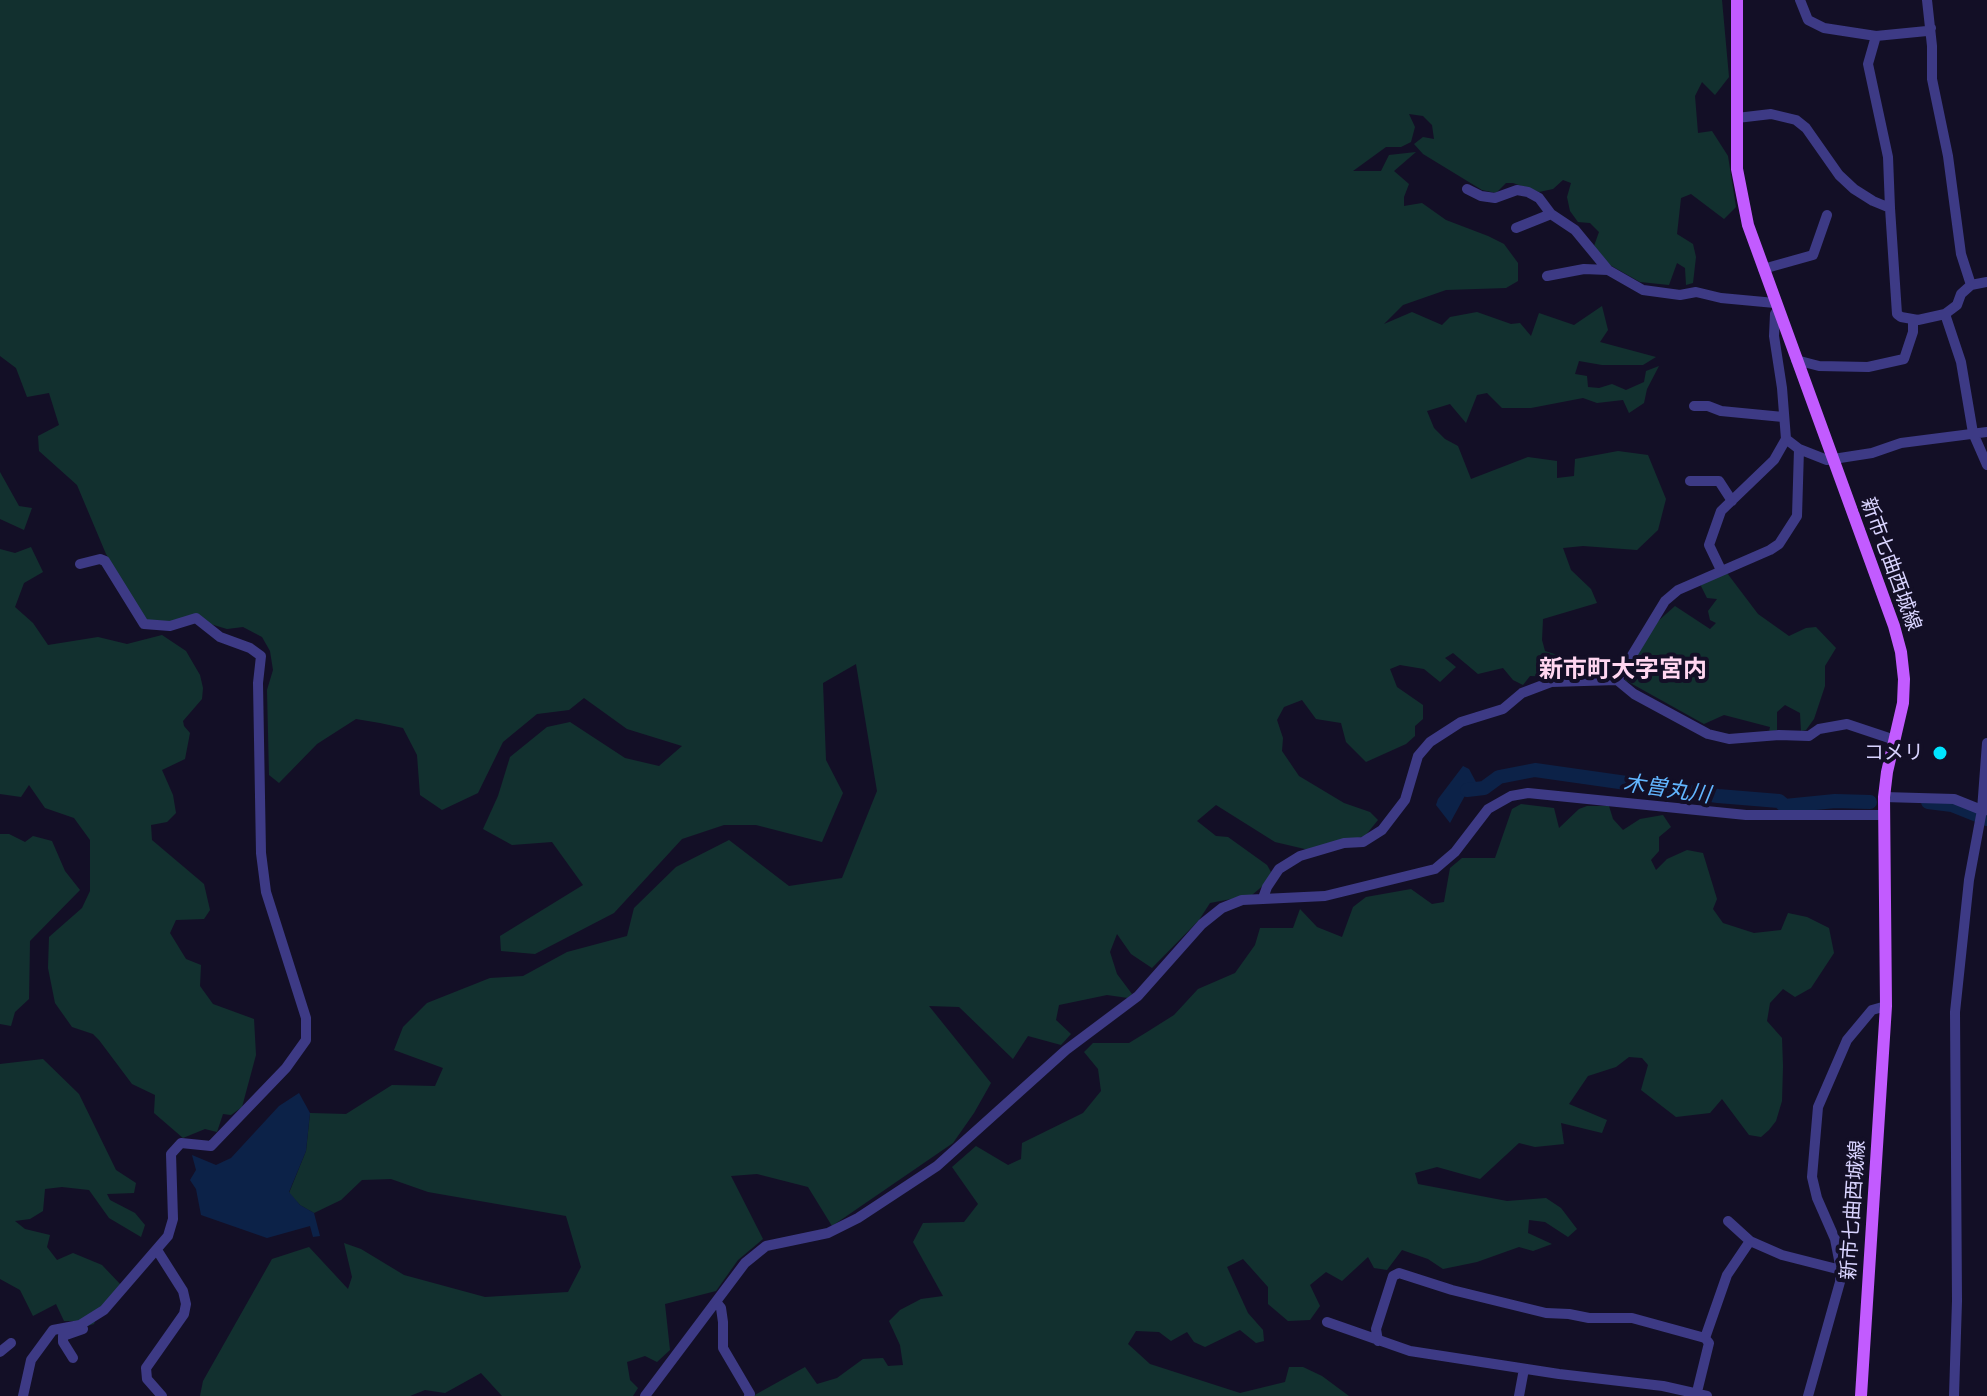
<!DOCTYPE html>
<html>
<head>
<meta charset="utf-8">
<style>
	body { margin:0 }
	canvas { display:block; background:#130f26 }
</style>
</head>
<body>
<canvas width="1987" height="1396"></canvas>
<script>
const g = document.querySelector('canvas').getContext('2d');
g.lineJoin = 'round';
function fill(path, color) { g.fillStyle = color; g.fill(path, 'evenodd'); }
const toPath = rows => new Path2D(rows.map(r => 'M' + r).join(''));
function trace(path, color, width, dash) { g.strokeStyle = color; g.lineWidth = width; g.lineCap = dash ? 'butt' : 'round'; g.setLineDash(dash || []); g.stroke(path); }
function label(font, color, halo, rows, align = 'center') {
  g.font = font + ' "Golos Text","Noto Sans JP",sans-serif'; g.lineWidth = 8; g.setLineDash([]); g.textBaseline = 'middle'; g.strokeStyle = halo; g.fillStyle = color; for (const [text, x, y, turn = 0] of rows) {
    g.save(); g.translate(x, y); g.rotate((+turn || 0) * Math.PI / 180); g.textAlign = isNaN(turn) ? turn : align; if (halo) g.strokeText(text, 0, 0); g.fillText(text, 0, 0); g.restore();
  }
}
const green = toPath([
	[0,0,1722,0,1729,77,1715,95,1702,82,1695,96,1698,133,1712,131,1728,156,1736,207,1724,219,1691,194,1681,198,1677,234,1693,244,1696,257,1693,283,1686,285,1685,268,1677,263,1669,285,1640,282,1601,260,1594,246,1599,232,1590,223,1578,222,1570,211,1567,197,1571,183,1563,180,1553,189,1539,192,1513,183,1506,183,1496,193,1482,190,1423,154,1414,144,1423,137,1434,139,1432,125,1423,116,1409,114,1415,127,1411,142,1401,147,1386,147,1353,171,1381,171,1389,155,1416,152,1394,171,1409,184,1404,197,1404,206,1422,203,1446,220,1488,236,1504,244,1518,263,1518,281,1506,288,1446,290,1403,305,1384,324,1412,312,1442,325,1450,317,1477,312,1511,324,1520,323,1531,336,1539,313,1574,325,1602,306,1608,330,1600,342,1656,357,1643,365,1602,365,1579,361,1575,374,1587,376,1588,387,1599,388,1612,384,1626,390,1644,382,1646,371,1659,366,1647,389,1644,403,1629,413,1623,400,1597,403,1583,398,1531,408,1502,408,1487,393,1477,395,1466,423,1450,404,1427,411,1434,428,1445,439,1458,446,1471,479,1528,457,1557,461,1557,478,1574,476,1575,459,1618,451,1648,455,1666,499,1658,530,1637,550,1583,546,1563,548,1571,570,1591,589,1597,603,1543,619,1542,640,1545,651,1585,664,1589,678,1530,676,1523,685,1513,680,1503,668,1478,674,1453,653,1445,658,1456,667,1440,682,1424,669,1400,665,1390,669,1397,687,1423,705,1423,719,1415,726,1415,736,1406,744,1366,762,1346,742,1341,723,1316,719,1302,700,1284,707,1277,720,1283,738,1282,751,1299,776,1344,803,1370,812,1378,820,1365,836,1309,850,1275,842,1216,805,1197,821,1216,836,1228,837,1267,865,1271,872,1266,883,1252,895,1210,903,1199,920,1152,968,1131,954,1117,934,1110,952,1117,974,1132,994,1128,998,1107,995,1059,1005,1056,1020,1071,1034,1061,1045,1028,1036,1013,1059,959,1007,929,1006,991,1083,974,1113,953,1143,832,1226,808,1187,757,1174,731,1176,763,1239,738,1260,716,1291,665,1304,670,1350,657,1362,645,1356,627,1362,630,1380,638,1388,633,1396,502,1396,481,1373,445,1393,425,1390,410,1396,200,1396,203,1381,272,1259,309,1247,348,1289,352,1277,344,1243,361,1249,404,1275,485,1297,568,1292,581,1267,566,1216,428,1192,391,1179,362,1180,341,1200,314,1213,300,1205,289,1193,306,1151,310,1113,346,1114,392,1085,435,1086,443,1068,394,1050,403,1027,427,1003,490,978,523,976,567,952,627,936,634,908,676,867,729,840,789,886,842,878,877,791,856,664,823,683,826,760,843,793,822,842,756,825,724,825,682,839,614,913,535,954,501,951,500,936,583,885,552,842,512,845,483,829,498,796,510,757,547,727,570,722,625,758,659,766,682,746,627,729,584,698,569,710,537,714,503,742,478,793,442,810,420,795,417,755,403,728,380,723,356,719,317,744,279,783,269,775,267,690,273,670,270,651,262,637,243,627,227,629,207,623,194,615,169,622,152,623,144,618,106,554,77,485,39,451,38,436,59,425,49,393,27,397,16,368,0,356],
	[0,472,19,506,32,508,24,530,0,519],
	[31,547,43,572,24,583,15,607,33,623,48,645,98,637,127,644,162,635,186,651,200,675,203,688,202,699,183,721,184,726,190,733,185,759,162,770,173,795,176,813,167,822,151,825,152,840,204,884,210,910,204,919,176,920,170,933,186,959,201,965,200,986,213,1004,254,1019,256,1055,242,1107,231,1115,223,1114,217,1132,205,1129,183,1138,154,1113,155,1095,132,1084,99,1040,93,1034,72,1027,55,1003,48,968,49,937,82,908,90,891,90,840,74,818,45,808,29,785,21,797,0,794,0,549,15,553],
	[1727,573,1758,614,1789,636,1806,628,1816,627,1836,648,1825,666,1825,686,1814,719,1806,730,1801,731,1800,713,1785,705,1777,712,1777,730,1769,732,1770,727,1724,715,1704,724,1625,680,1625,675,1657,622,1675,606,1710,629,1716,623,1710,620,1708,611,1717,599,1707,598,1700,584],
	[1521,804,1554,808,1559,828,1579,809,1587,806,1609,806,1613,819,1623,830,1640,819,1663,815,1671,827,1659,837,1659,851,1651,860,1656,870,1667,859,1687,850,1703,853,1717,899,1713,909,1723,923,1754,933,1781,930,1788,913,1807,917,1829,928,1834,953,1811,988,1795,997,1783,989,1770,1003,1767,1021,1782,1038,1783,1066,1782,1101,1776,1121,1769,1130,1761,1137,1749,1135,1722,1099,1710,1113,1676,1117,1641,1090,1648,1065,1642,1058,1629,1057,1616,1067,1588,1076,1569,1104,1607,1120,1602,1133,1561,1123,1564,1144,1535,1147,1519,1143,1480,1179,1437,1167,1415,1173,1418,1184,1507,1201,1546,1198,1561,1208,1577,1229,1568,1237,1545,1222,1529,1220,1528,1233,1552,1244,1533,1251,1519,1247,1477,1262,1443,1269,1428,1259,1402,1250,1387,1270,1374,1268,1368,1257,1342,1281,1326,1272,1310,1285,1320,1306,1310,1320,1288,1321,1268,1304,1268,1287,1243,1259,1227,1267,1248,1313,1263,1330,1264,1341,1256,1343,1240,1330,1205,1347,1194,1342,1187,1332,1171,1341,1159,1332,1136,1331,1128,1344,1150,1364,1240,1393,1285,1382,1289,1367,1303,1367,1322,1376,1349,1396,753,1396,805,1367,817,1384,837,1378,863,1359,883,1358,888,1366,903,1365,900,1345,889,1321,900,1310,921,1299,943,1296,913,1242,923,1223,964,1222,978,1204,952,1167,976,1146,1008,1165,1021,1159,1022,1143,1083,1113,1101,1091,1098,1069,1084,1052,1093,1043,1129,1043,1147,1032,1174,1015,1198,989,1235,973,1255,945,1260,928,1293,928,1300,909,1317,927,1342,937,1353,907,1366,897,1411,889,1432,904,1444,902,1450,868,1462,858,1495,858,1512,809],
	[0,834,9,834,25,842,33,836,52,841,65,871,80,890,30,941,29,999,15,1012,11,1026,0,1024],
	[43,1059,79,1094,116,1170,136,1183,134,1193,107,1194,110,1200,135,1213,145,1225,141,1237,109,1218,89,1190,62,1187,45,1189,43,1211,30,1219,15,1221,25,1229,50,1235,47,1247,57,1260,73,1253,102,1265,121,1285,100,1309,94,1324,81,1328,77,1321,64,1321,56,1304,33,1316,20,1290,0,1279,0,1064]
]);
const water = toPath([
	[1463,766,1469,769,1477,784,1468,790,1450,823,1436,805,1438,799],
	[299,1093,310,1113,306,1151,289,1192,300,1205,314,1213,320,1236,313,1237,310,1226,267,1238,201,1215,196,1189,190,1180,196,1170,192,1155,216,1165,231,1158,279,1106]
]);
const river = toPath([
	[1467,790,1484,788,1499,777,1535,770,1718,796,1779,801,1785,806,1835,801,1870,802],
	[1928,802,1952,805,1987,819]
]);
const minor = toPath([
	[1800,0,1808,20,1824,28,1876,36,1927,31,1931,28],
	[1927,0,1932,46,1932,79,1948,156,1961,254,1971,285],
	[1876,36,1868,64,1888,157,1890,208],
	[1737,118,1771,114,1796,120,1806,128,1839,175,1854,189,1873,201,1890,208,1897,314,1901,317,1918,320,1945,314,1957,305,1961,294,1971,285,1987,282],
	[1467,189,1481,196,1495,198,1517,190,1528,192,1539,198,1551,214],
	[1516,228,1551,214,1575,230,1608,270,1643,290,1680,295,1696,292,1721,298,1775,303],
	[1763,269,1813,255,1827,215],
	[1547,276,1584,269,1608,270],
	[1778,310,1775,314,1774,336,1782,388,1786,439,1799,449,1827,460,1872,453,1901,443,1987,432],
	[1945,314,1961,362,1973,433,1987,465],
	[1796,360,1819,366,1868,367,1904,359,1913,332,1913,320],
	[1694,406,1708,406,1721,411,1783,417],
	[1690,481,1719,481,1732,501],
	[1721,570,1709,545,1721,511,1774,460,1786,439],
	[1617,680,1665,601,1678,590,1770,550,1779,544,1797,516,1799,449],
	[1884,797,1954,799,1984,811],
	[1263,898,1267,887,1279,869,1300,856,1344,843,1363,842,1382,830,1405,800,1418,756,1430,742,1461,722,1503,709,1522,693,1551,682,1617,680,1634,694,1708,734,1729,739,1779,735,1809,736,1819,729,1847,724,1895,740],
	[1728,1221,1750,1241,1782,1255,1841,1270],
	[157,1250,183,1291,186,1304,184,1314,146,1368,147,1379,162,1396],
	[716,1302,721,1308,723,1322,723,1348,750,1394,749,1396],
	[1327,1322,1410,1351,1559,1374,1663,1386,1707,1396],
	[1705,1338,1727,1275,1750,1241],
	[1378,1341,1376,1329,1393,1276,1399,1273,1452,1290,1546,1313,1569,1314,1589,1318,1632,1318,1705,1338,1709,1343,1696,1396],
	[0,1352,11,1343],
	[73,1358,63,1342,63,1336,83,1329],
	[23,1396,31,1360,53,1330,80,1325,104,1310,168,1236,173,1219,171,1154,181,1143,211,1146,286,1068,306,1040,306,1018,266,892,261,853,258,683,261,656,250,648,220,637,196,618,170,626,144,624,105,561,100,559,80,564],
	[645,1396,745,1263,766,1246,828,1233,858,1218,937,1166,1066,1050,1138,996,1202,924,1222,908,1242,900,1325,896,1435,869,1455,852,1488,809,1511,796,1528,793,1746,815,1884,815],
	[1519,1396,1524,1369],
	[1808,1396,1840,1282,1841,1270,1835,1239,1817,1198,1812,1177,1818,1107,1847,1040,1872,1010,1886,1006],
	[1954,1396,1957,1301,1955,1012,1969,880,1982,810,1987,743]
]);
const major = toPath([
	[1737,0,1737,169,1748,225,1894,626,1901,652,1904,679,1903,703,1887,772,1884,797,1886,1006,1861,1396]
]);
const markers = [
	[1940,753,8,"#00e5ff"]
];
const streetNames = [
	["新市七曲西城線",1891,564,70],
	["新市七曲西城線",1853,1210,-86]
];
const poiNames = [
	["コメリ",1924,753]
];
const waterNames = [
	["木曽丸川",1667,789,8]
];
const quarterNames = [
	["新市町大字宮内",1623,669]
];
fill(green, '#12302f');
fill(water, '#0c2248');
trace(river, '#0c2248', 14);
trace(minor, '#3d3a85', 10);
trace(major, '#c25bff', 12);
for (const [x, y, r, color] of markers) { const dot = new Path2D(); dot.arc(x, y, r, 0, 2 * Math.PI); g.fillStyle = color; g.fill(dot); trace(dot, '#130f26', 3); }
label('20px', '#d9d4ff', '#130f26', streetNames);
label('20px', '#d9d4ff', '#130f26', poiNames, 'right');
label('italic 22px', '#62b6ff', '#130f26', waterNames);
label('bold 24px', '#ffd6f0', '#130f26', quarterNames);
</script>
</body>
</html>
